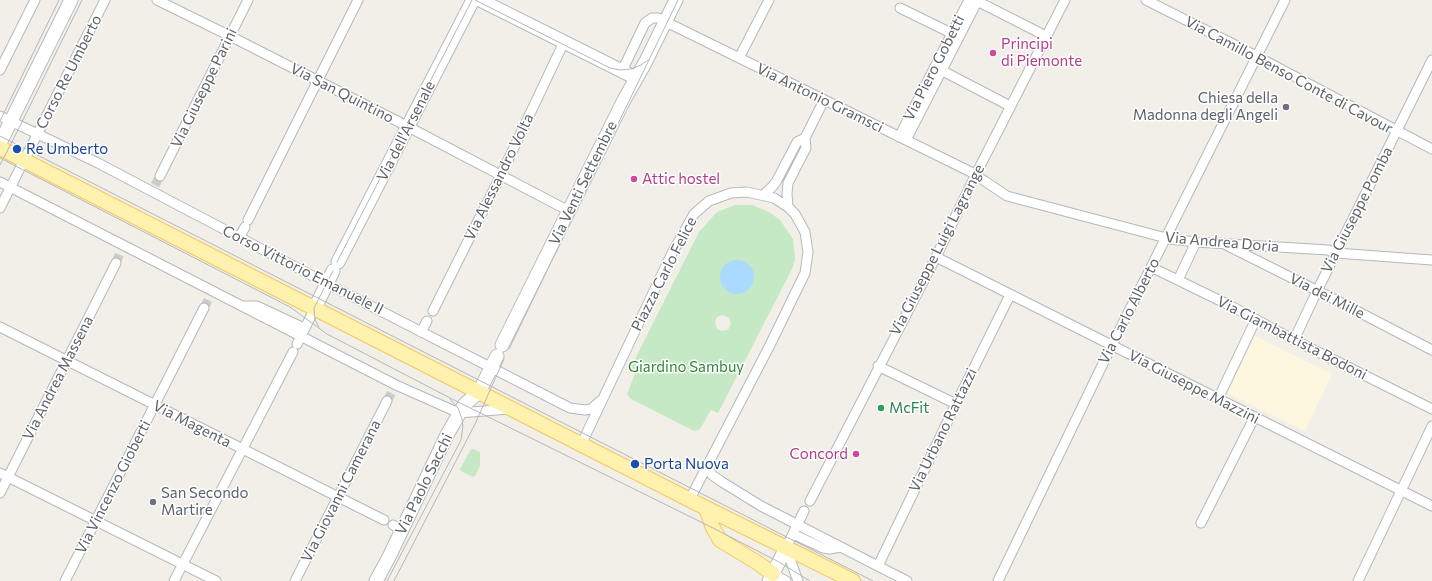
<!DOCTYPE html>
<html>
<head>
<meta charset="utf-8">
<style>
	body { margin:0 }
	canvas { display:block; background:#f1efe8 }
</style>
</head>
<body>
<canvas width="1432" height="581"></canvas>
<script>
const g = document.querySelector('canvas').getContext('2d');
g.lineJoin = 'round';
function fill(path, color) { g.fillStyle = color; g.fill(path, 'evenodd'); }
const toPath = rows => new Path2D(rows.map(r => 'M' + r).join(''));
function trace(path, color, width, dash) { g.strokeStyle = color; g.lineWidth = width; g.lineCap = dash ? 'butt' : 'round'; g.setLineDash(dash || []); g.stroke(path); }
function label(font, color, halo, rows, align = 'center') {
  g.font = font + ' Commissioner,sans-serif'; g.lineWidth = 3; g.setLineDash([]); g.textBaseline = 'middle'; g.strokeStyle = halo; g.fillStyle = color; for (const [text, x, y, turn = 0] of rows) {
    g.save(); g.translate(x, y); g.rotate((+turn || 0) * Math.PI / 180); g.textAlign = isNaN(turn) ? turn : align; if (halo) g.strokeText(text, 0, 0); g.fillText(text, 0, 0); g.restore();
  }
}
const commercial = toPath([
	[1255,336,1332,374,1305,431,1227,393]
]);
const green = toPath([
	[735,205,752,205,769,212,780,220,793,239,795,259,792,269,718,413,711,410,700,429,694,431,631,399,627,394,635,374,629,371,699,232,717,212],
	[733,261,744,262,753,274,752,285,749,289],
	[723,315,729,318,731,324,728,330,722,331,717,329,715,322,717,317],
	[471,449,473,449,480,452,480,466,475,476,473,477,461,471,460,469]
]);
const water = toPath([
	'720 277a17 17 0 1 1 34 0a17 17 0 1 1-34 0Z'
]);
const streetTunnel = toPath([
	[155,185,160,176],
	[116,263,120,253],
	[204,308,209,298],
	[387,401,393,390]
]);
const street = toPath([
	[157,0,230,36,399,122,569,211],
	[975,0,1046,36],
	[1146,0,1237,46,1432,149],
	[900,8,951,33],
	[739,58,769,0],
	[937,68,1010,106],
	[0,70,35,0],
	[622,71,645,23,652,18,658,18,971,172,1007,196,1170,239,1196,242,1328,250,1336,253,1432,260],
	[0,116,98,163,326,283,570,408,585,410,591,409,600,401],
	[899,137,969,0],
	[906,140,978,0],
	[160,176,248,0],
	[0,182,396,385,459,413,509,409],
	[763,195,771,188,776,182,797,142,805,138],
	[788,207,787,194,788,183,806,148,805,138,824,100],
	[0,208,105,0],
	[248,220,358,0],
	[239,238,245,227],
	[1226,245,1326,295,1432,350],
	[936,257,1432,506],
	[1151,267,1231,306,1294,340,1432,409],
	[1178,280,1196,242],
	[243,306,257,306,304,328],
	[433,311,501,175,564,42],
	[0,327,384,520],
	[421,332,427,321],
	[1294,340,1317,291,1432,60],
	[297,344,315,308],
	[878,366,956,404],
	[1218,399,1256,319],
	[581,445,671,255,694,214,709,201,731,193,747,192,774,198,788,207,795,214,805,232,808,252,805,273,770,345,692,495,689,498,684,498],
	[707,465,712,475,722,482,761,506,907,581],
	[0,473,216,581],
	[0,493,116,263],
	[810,501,936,257,975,176,1065,0],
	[1201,523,1254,418],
	[393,525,402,530],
	[793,534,823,548,830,549,840,547],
	[878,566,956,404,1010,295],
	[773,574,786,581],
	[65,581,204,308],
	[174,581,293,352],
	[295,581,387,401],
	[798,581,786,548,804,511],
	[998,581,1112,345,1285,0],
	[1358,581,1432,426]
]);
const secondary = toPath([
	[480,0,636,78],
	[0,143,71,0],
	[338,262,473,0],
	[315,308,333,271],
	[502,345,624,100,645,63,676,0],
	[376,581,390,555,447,435,464,405,479,392,497,356],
	[769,581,786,548]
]);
const primary = toPath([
	[0,148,698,504,853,581],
	[706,508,713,528,720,540,758,563,773,574]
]);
const tram = toPath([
	[475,0,610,68,620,70,631,69,641,65,648,60],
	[0,121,59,0],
	[0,136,873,581],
	[0,158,290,307,327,334,452,399,713,528,779,562,810,581],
	[0,165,20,126,82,0],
	[337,262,472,0],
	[319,327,315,320,314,308,333,271],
	[509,349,678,0],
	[387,581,461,440,463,426,462,419,458,408,450,399],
	[394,581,475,424,504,359]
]);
const markers = [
	[993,53,4,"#d1479c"],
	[1286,107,4,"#6b7280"],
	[17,149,5,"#1a4fb4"],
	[634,179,4,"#d1479c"],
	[881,408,4,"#2e9e5b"],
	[856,454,4,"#d1479c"],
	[635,464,5,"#1a4fb4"],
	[153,502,4,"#6b7280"]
];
const hotelNames = [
	["Principi",1001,44],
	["di Piemonte",1001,61],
	["Attic hostel",642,179],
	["Concord",848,454,"right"]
];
const streetNames = [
	["Via Piero Gobetti",934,68,-63],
	["Corso Re Umberto",69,72,-63],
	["Via Camillo Benso Conte di Cavour",1289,75,28],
	["Via Giuseppe Parini",204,88,-64],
	["Via San Quintino",342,93,27],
	["Via Antonio Gramsci",820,98,26],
	["Via dell'Arsenale",406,131,-63],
	["Via Alessandro Volta",499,177,-64],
	["Via Venti Settembre",583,183,-64],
	["Via Giuseppe Pomba",1357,210,-63],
	["Via Andrea Doria",1222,242,5],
	["Via Giuseppe Luigi Lagrange",937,250,-63],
	["Corso Vittorio Emanuele II",303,270,27],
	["Piazza Carlo Felice",664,274,-63],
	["Via dei Mille",1327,296,27],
	["Via Carlo Alberto",1129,311,-63],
	["Via Giambattista Bodoni",1292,338,27],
	["Via Andrea Massena",58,378,-63],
	["Via Giuseppe Mazzini",1194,387,27],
	["Via Magenta",192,424,27],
	["Via Urbano Rattazzi",943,430,-64],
	["Via Paolo Sacchi",424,484,-64],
	["Via Vincenzo Gioberti",113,487,-63],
	["Via Giovanni Camerana",341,491,-63]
];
const worshipNames = [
	["Chiesa della",1278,98],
	["Madonna degli Angeli",1278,115],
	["San Secondo",161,493,"left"],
	["Martire",161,510,"left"]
];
const transitNames = [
	["Re Umberto",26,149],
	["Porta Nuova",644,464]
];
const parkNames = [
	["Giardino Sambuy",686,367]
];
const leisureNames = [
	["McFit",889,408]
];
fill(commercial, '#fef7e0');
fill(green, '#c5e8c5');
fill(water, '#aadaff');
trace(streetTunnel, '#ccccc8', 9, [9, 4.5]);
trace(street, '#b5b8bc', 11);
trace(secondary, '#b6babf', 15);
trace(primary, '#f2c960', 16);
trace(street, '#fff', 9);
trace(secondary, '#fff', 13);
trace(primary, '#fff2af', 14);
trace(tram, '#b6b7b8', 1);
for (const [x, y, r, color] of markers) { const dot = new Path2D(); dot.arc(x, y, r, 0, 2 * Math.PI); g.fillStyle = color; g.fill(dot); trace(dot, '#fff', 1.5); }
label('15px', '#b23c85', '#fff', hotelNames, 'left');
label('15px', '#5f6368', '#fff', streetNames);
label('15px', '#5b616d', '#fff', worshipNames, 'right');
label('15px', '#164399', '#fff', transitNames, 'left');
label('15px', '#348238', '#fff', parkNames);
label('15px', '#27864d', '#fff', leisureNames, 'left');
</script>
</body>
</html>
